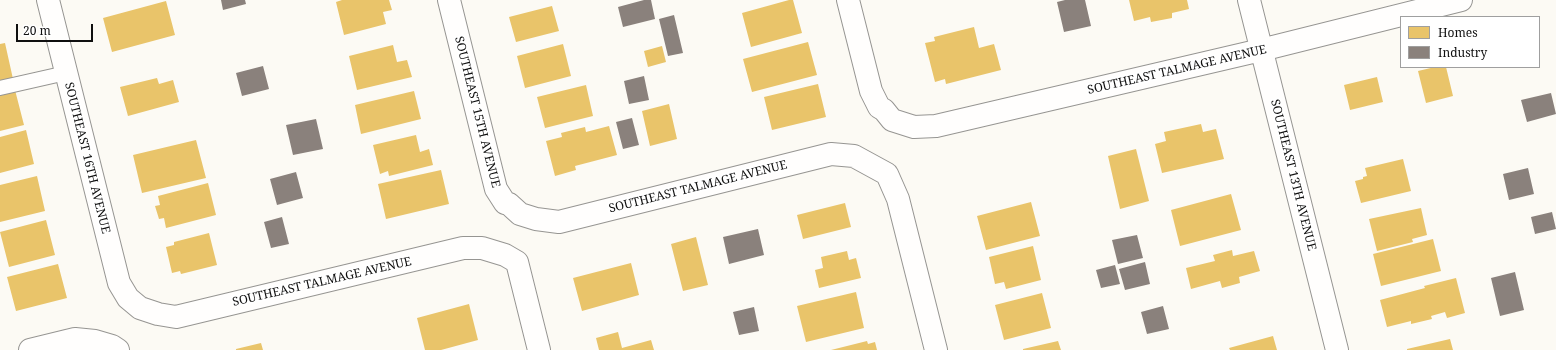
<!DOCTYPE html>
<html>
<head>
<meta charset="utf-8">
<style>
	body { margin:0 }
	#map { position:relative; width:1556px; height:350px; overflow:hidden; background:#fcfaf4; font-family:"Noto Serif",serif }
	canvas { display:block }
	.legend { position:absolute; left:1400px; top:16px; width:140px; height:52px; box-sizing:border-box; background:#fff; border:1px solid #9f9f9f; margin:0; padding:5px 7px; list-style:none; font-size:12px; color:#0f0f0f }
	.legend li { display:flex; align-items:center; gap:8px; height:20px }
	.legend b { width:20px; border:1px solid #9f9f9f }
	.scale { position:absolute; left:16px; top:24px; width:77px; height:18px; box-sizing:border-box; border:2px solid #0f0f0f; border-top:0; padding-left:5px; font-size:12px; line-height:14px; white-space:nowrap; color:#0f0f0f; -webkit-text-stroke:3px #fff; paint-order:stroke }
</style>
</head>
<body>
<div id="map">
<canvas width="1556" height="350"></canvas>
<ul class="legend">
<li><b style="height:11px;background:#e9c46a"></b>Homes</li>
<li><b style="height:11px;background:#8a817c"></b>Industry</li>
</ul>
<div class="scale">20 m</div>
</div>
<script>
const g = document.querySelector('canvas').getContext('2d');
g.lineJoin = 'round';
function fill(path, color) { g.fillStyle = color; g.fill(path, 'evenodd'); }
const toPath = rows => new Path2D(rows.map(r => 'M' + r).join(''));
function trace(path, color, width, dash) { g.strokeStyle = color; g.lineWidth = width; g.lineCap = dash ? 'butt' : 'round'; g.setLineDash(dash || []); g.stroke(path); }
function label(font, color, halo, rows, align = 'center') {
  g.font = font + ' "Noto Serif",serif'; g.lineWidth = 4; g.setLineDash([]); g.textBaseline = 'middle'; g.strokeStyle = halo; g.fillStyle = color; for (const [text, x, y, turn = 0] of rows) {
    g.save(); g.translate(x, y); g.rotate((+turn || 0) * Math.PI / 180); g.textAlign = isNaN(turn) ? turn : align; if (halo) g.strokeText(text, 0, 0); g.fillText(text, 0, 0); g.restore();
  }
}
const homes = toPath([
	[342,0,389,0,392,10,383,12,386,24,344,35,336,2],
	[789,0,793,0,802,33,751,47,742,13],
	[1129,0,1187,0,1189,9,1172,13,1172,18,1151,22,1150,17,1134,21],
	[166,1,175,35,112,52,103,18],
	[552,6,559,31,516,42,509,17],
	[974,27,979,48,994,44,1001,70,946,84,945,79,935,82,925,43,935,41,934,37],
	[808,42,817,75,752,92,743,59],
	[5,43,13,79,0,82,0,44],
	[563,44,571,76,525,88,517,56],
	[393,45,397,62,407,60,412,77,357,90,349,56],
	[662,46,666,62,648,67,644,51],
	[1435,67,1446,67,1453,96,1426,103,1418,71],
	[1377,77,1383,102,1350,110,1344,85],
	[157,78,159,84,173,80,179,102,128,116,120,87],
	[818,84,826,117,772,130,764,97],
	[586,85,593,116,545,128,537,97],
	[15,90,24,125,0,131,0,94],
	[414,91,421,119,361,134,355,105],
	[669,104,677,139,650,146,642,111],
	[1201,124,1203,132,1216,129,1224,159,1162,173,1155,144,1166,141,1164,132],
	[609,126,617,155,575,166,576,170,555,176,546,141,562,137,561,133,585,127,586,132],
	[26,130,34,164,0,173,0,137],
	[416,135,420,152,429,149,433,165,389,176,388,171,380,174,373,145],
	[196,140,206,178,142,193,133,155],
	[1136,149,1149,201,1120,209,1108,156],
	[1403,159,1411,191,1361,203,1355,181,1363,179,1363,177,1367,176,1365,168],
	[441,170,449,204,386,219,378,184],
	[37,176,45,211,0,222,0,185],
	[208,183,216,215,166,228,164,218,159,219,155,206,160,205,158,196],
	[1231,194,1241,230,1180,246,1171,210],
	[1031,202,1040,236,986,250,977,216],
	[845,203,851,227,803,239,797,215],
	[1421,208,1427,235,1412,239,1413,242,1377,251,1369,219],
	[46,220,55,255,9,267,0,232],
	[209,233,217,265,181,274,180,271,172,273,166,247,174,245,174,242],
	[696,237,708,285,683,291,671,244],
	[1433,239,1441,271,1381,286,1373,254],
	[1033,246,1041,280,1006,289,1004,282,995,284,989,257],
	[1232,250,1233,256,1254,251,1260,271,1239,277,1240,283,1222,288,1220,281,1191,289,1186,268,1215,261,1213,255],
	[847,251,849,260,856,258,861,278,819,288,815,270,823,268,821,257],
	[631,263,639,295,582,311,573,278],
	[58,264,67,298,16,311,7,277],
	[1456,278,1465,313,1447,318,1445,312,1431,316,1432,319,1411,324,1411,321,1387,327,1380,300,1425,288,1424,286],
	[856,292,864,328,806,342,797,306],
	[1042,293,1051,328,1004,340,995,305],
	[469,304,478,340,441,350,425,350,417,318],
	[618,332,622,348,651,340,654,350,599,350,596,338],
	[1273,336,1277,350,1230,350,1229,348],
	[1450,339,1453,350,1407,350,1407,349],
	[867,341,868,344,875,342,877,350,831,350],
	[1058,341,1061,350,1023,350,1023,349],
	[261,343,263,350,236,350,236,349]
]);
const industry = toPath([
	[221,0,245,0,246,4,223,10],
	[644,0,651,0,655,19,623,27,618,7],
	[1065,0,1085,0,1091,26,1064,32,1057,2],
	[674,15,683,53,668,56,659,19],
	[263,66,269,89,242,96,236,73],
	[644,76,649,100,629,104,624,81],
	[1551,93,1556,114,1527,122,1521,100],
	[632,118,639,145,623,149,616,122],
	[316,119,323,149,293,155,286,125],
	[1528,168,1534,194,1509,200,1503,174],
	[296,172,303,198,277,205,270,179],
	[1552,212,1556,229,1535,234,1531,217],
	[282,217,289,244,271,248,264,222],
	[758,229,764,255,729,264,723,237],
	[1137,235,1143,258,1118,264,1112,240],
	[1145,262,1150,284,1125,290,1119,269],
	[1115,265,1120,284,1101,288,1096,270],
	[1515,272,1524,310,1500,316,1491,278],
	[1163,306,1169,329,1147,334,1141,312],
	[754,307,759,331,739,335,733,312]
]);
const service = toPath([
	[0,88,66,73]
]);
const minor = toPath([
	[48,0,119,283,128,298,140,308,158,314,176,317,463,248,482,248,505,255,517,262,539,350],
	[449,0,496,189,505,203,509,204,520,214,536,219,559,222,831,154,854,156,887,174,898,199,936,350],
	[848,0,871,91,879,107,884,110,892,120,914,127,936,126,1261,50,1461,0],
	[1249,0,1337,350],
	[30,350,75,339,95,341,112,346,118,350]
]);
const streetNames = [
	["SOUTHEAST TALMAGE AVENUE",1177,70,-13],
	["SOUTHEAST 15TH AVENUE",477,112,76],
	["SOUTHEAST 16TH AVENUE",87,158,76],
	["SOUTHEAST 13TH AVENUE",1293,175,76],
	["SOUTHEAST TALMAGE AVENUE",698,187,-14],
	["SOUTHEAST TALMAGE AVENUE",322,282,-13]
];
fill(homes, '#e9c46a');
fill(industry, '#8a817c');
trace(service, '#969592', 16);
trace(minor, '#969592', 24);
trace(service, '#fffefd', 14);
trace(minor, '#fffefd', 22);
label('12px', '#0f0f0f', '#fff', streetNames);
</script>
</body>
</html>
